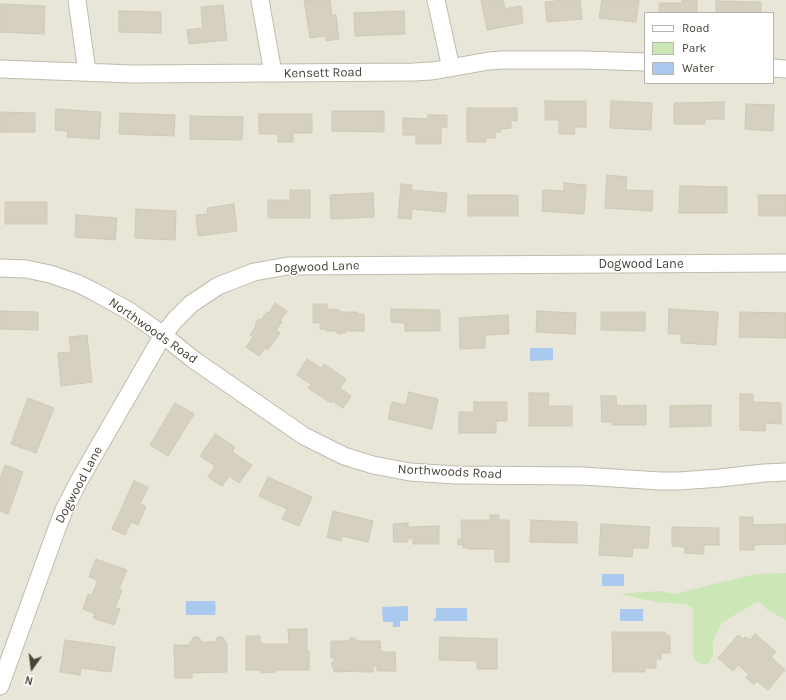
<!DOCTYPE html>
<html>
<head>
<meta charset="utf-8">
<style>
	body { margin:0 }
	#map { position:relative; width:786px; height:700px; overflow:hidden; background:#f5f3ea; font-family:Karla,sans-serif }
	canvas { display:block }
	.legend { position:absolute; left:644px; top:12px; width:130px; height:72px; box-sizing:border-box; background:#fff; border:1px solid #b6b4af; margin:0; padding:5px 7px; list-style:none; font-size:12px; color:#484438 }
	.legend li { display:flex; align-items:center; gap:8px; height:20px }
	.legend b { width:20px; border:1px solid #b6b4af }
	.north { position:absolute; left:12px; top:648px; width:40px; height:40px; -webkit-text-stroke:3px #fff; paint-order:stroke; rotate:194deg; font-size:11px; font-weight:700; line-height:16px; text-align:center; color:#484438 }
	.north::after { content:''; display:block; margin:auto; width:14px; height:18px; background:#484438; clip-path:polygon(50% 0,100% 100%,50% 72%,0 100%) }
</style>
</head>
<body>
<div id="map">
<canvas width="786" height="700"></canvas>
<ul class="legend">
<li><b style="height:5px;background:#fff"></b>Road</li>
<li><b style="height:11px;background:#cae7b5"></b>Park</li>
<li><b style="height:11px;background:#aac9ee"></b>Water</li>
</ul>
<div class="north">N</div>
</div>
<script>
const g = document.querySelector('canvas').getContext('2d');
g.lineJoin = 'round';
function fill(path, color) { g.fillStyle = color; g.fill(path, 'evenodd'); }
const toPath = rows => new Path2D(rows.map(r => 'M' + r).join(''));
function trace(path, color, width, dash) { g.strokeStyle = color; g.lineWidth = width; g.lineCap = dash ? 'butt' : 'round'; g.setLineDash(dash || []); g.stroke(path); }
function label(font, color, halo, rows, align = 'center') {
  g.font = font + ' Karla,sans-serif'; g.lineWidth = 3; g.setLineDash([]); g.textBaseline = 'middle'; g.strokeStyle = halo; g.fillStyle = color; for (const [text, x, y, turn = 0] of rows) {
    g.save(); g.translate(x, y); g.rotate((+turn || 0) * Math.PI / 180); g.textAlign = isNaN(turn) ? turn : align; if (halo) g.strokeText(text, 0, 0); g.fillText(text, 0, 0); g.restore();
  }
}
const residential = toPath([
	[0,0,786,0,786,700,0,700],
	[645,13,773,13,773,83,645,83]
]);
const green = toPath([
	[786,573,786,620,768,610,758,601,721,623,713,641,713,656,707,664,701,664,696,661,693,654,693,608,685,604,656,602,620,594,660,591,675,594,714,584,758,574]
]);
const water = toPath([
	[530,348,553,348,553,360,530,361],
	[602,574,624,574,624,586,602,586],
	[186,601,215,601,216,608,215,615,186,615],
	[408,606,408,621,400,621,400,627,393,627,393,622,383,622,382,607],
	[436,608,467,608,467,621,434,621,434,618,436,618],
	[620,609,643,609,643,621,620,621]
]);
const building = toPath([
	[304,0,330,0,332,16,336,15,339,39,326,41,325,36,310,38,304,0],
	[481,0,503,0,505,9,521,6,523,23,487,30,481,0],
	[564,0,580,0,582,19,547,22,545,2,564,0],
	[602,0,639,0,636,22,599,18,602,0],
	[682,0,697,0,697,13,659,13,659,3,682,3,682,0],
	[716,1,761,2,761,13,716,13,716,1],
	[0,4,45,6,44,34,0,32,0,4],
	[223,5,227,40,189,44,187,30,203,28,201,7,223,5],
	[119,11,161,12,161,33,119,32,119,11],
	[404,11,405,34,355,36,354,13,404,11],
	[545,101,586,101,586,127,574,127,575,134,559,134,559,120,545,120,545,101],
	[611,101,652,103,651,130,610,128,611,101],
	[724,102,724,119,705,119,705,124,674,124,674,103,724,102],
	[746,104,774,105,773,131,745,129,746,104],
	[467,108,517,108,517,121,511,120,511,128,501,129,501,132,495,132,495,138,486,138,486,142,467,142,467,108],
	[56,109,101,112,99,139,67,137,68,131,55,130,56,109],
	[332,111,384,111,384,132,332,131,332,111],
	[0,112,35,113,35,132,0,132,0,112],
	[120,113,175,115,174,136,119,134,120,113],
	[259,114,312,114,312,133,293,133,293,142,278,142,278,134,259,134,259,114],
	[428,115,447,115,447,127,441,128,441,144,416,144,416,135,403,135,403,118,428,119,428,115],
	[190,116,243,117,242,140,190,139,190,116],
	[607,175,627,177,626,190,653,191,652,211,605,208,607,175],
	[564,183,586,185,584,214,542,211,543,190,564,191,564,183],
	[401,184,412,185,411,190,447,193,445,212,412,209,411,219,398,218,401,184],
	[680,186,727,187,727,213,679,213,680,186],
	[290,190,310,190,310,218,268,218,268,200,290,200,290,190],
	[373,193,374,217,331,219,330,195,373,193],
	[468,195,518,195,518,216,468,216,468,195],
	[758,195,786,195,786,216,759,216,758,195],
	[5,202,47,202,47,224,5,224,5,202],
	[234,204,237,231,198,236,196,215,208,214,207,208,234,204],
	[136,209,176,211,175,240,135,238,136,209],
	[76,215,117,218,115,240,75,237,76,215],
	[275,303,287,311,280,321,282,322,276,330,280,333,268,350,265,348,259,356,246,347,253,337,250,335,256,326,255,324,259,319,261,320,267,312,269,313,275,303],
	[313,304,327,304,327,309,339,310,339,312,357,312,357,314,364,314,364,331,347,331,345,333,338,334,336,331,326,331,326,329,320,329,320,323,313,323,313,304],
	[391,309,440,310,440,331,405,331,405,323,391,322,391,309],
	[669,309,718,312,716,345,681,343,681,334,668,334,669,309],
	[0,311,38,312,38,330,0,329,0,311],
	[537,311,576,313,575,334,536,332,537,311],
	[601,312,645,312,645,331,601,330,601,312],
	[740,312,786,313,786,338,739,337,740,312],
	[508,315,509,334,485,335,485,348,460,349,459,318,508,315],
	[87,335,92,382,61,386,58,353,71,352,69,337,87,335],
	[307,359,321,368,324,364,346,379,340,388,351,396,343,408,332,401,331,403,308,388,311,384,297,375,307,359],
	[409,392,438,399,432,429,388,419,392,402,406,405,409,392],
	[529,393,549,393,548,406,572,406,572,426,529,426,529,393],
	[740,394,753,394,753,402,781,403,781,424,766,423,765,431,740,430,740,394],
	[601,396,616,396,617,406,646,405,646,425,612,425,612,422,602,422,601,396],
	[28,398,54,408,36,453,11,444,28,398],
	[474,402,507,402,507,421,496,421,496,433,459,433,459,412,474,412,474,402],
	[175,403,194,414,168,456,150,445,175,403],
	[711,405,711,426,670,427,670,406,711,405],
	[215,434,235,447,232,452,252,465,239,483,229,476,222,486,208,477,215,466,200,456,215,434],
	[5,465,23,472,8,514,0,511,0,479,5,465],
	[268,477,312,497,299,526,282,519,287,509,259,496,268,477],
	[134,481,148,487,140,504,146,507,138,525,131,522,125,535,112,529,134,481],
	[333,511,373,521,368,542,342,536,341,541,327,537,333,511],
	[490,515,499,515,499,520,509,520,509,562,495,562,495,549,469,549,469,548,463,548,463,545,458,545,458,539,462,539,461,520,490,520,490,515],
	[740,517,753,517,753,525,786,524,786,544,754,545,754,550,740,550,740,517],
	[531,520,577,522,577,543,530,542,531,520],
	[408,523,408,527,439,526,439,544,413,544,413,538,408,538,408,542,394,542,393,524,408,523],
	[601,524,650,527,648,548,633,548,632,557,599,555,601,524],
	[672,527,719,528,719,545,704,545,704,554,685,553,685,547,672,546,672,527],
	[96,559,127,570,119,589,122,590,115,608,120,609,114,625,93,618,95,614,83,609,88,594,92,595,98,580,89,577,96,559],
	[288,629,307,629,307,651,309,651,309,670,275,670,275,672,261,673,261,670,246,670,246,636,260,636,260,644,289,644,288,629],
	[612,632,665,632,666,635,670,635,670,653,661,653,661,659,656,659,656,668,645,668,645,672,613,672,612,632],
	[755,634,776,652,771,657,785,670,768,690,757,681,754,684,746,678,749,674,738,665,733,671,718,658,738,635,743,639,745,637,750,640,755,634],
	[194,637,198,637,201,640,201,642,216,642,216,640,218,637,222,637,225,640,225,643,227,643,227,672,192,673,192,678,175,678,174,645,190,645,190,642,192,642,192,640,194,637],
	[440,637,497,639,497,669,477,669,477,661,439,660,440,637],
	[350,638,355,638,358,641,380,641,381,652,395,652,396,671,377,671,377,666,373,666,373,672,359,672,359,671,334,672,334,667,332,667,332,662,334,661,334,657,331,658,331,641,348,641,350,638],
	[65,640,115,647,111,672,81,668,80,675,60,672,65,640]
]);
const minor = toPath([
	[77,0,87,72],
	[260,0,273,73],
	[436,0,451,68],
	[773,68,786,69],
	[0,69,133,74,413,72,432,71,489,61,503,60,584,60,645,62],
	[0,268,26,269,50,274,79,284,93,291,129,311,163,335,194,360,304,436,344,456,373,465,410,472,456,475,583,476,660,481,679,481,720,478,764,473,786,472],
	[0,686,56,531,64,510,80,479,163,335,175,320,191,304,218,286,254,272,288,266,786,263]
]);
const streetNames = [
	["Kensett Road",323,73,-1],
	["Dogwood Lane",641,264],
	["Dogwood Lane",317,267,-2],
	["Northwoods Road",153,331,35],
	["Northwoods Road",450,472,3],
	["Dogwood Lane",79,485,-62]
];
fill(residential, '#e8e5d9');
fill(green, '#cae7b5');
fill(water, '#aac9ee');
fill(building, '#d6d0c0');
trace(building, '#d0c9b3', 1);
trace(minor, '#c0bcad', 19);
trace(minor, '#fff', 17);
label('13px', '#484438', '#fff', streetNames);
</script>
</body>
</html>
